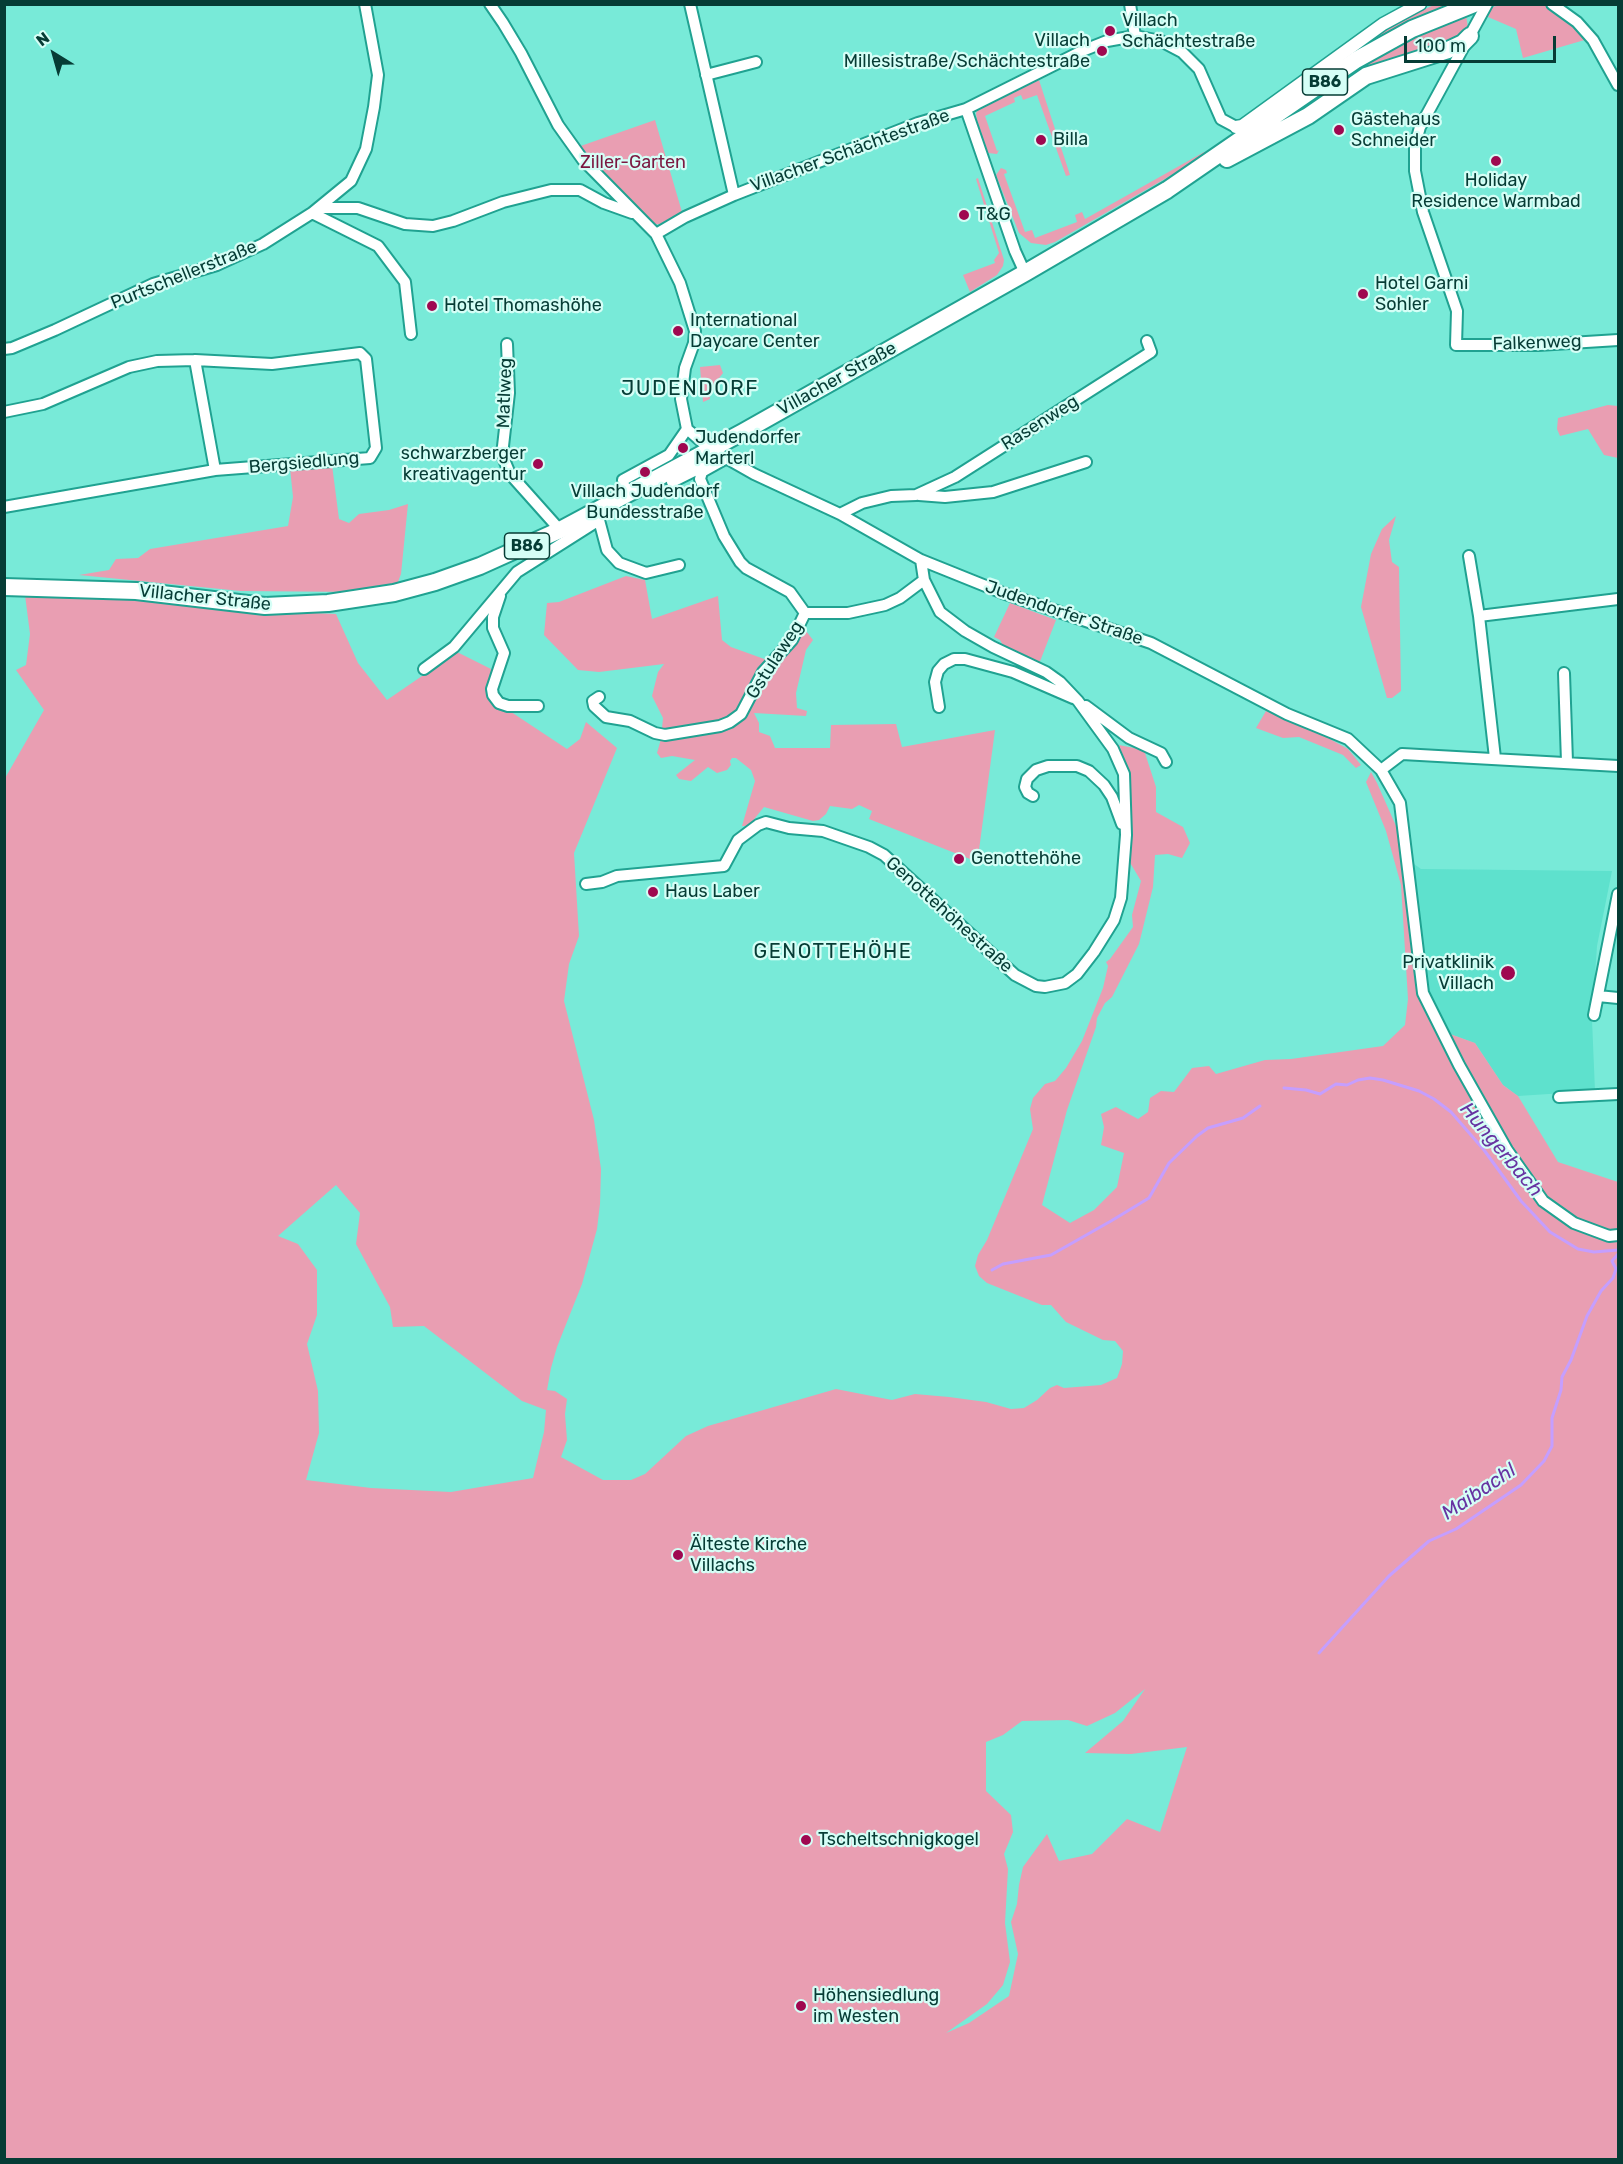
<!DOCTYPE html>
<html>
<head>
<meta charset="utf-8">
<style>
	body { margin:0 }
	#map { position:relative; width:1623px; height:2164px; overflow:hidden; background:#78ead8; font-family:Rubik,sans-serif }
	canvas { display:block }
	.frame { position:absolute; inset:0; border:6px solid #063c35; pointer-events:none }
	.north { position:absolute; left:24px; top:24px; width:60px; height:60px; -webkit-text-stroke:4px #d5fef6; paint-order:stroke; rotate:323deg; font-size:16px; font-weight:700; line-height:24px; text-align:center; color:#063c35 }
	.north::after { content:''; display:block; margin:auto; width:21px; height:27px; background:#063c35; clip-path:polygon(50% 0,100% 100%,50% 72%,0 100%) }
	.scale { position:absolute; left:1404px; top:36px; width:152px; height:27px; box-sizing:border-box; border:3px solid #063c35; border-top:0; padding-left:8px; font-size:18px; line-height:21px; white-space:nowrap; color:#063c35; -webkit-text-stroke:4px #d5fef6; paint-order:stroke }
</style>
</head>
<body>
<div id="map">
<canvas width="1623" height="2164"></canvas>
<div class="frame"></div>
<div class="north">N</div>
<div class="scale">100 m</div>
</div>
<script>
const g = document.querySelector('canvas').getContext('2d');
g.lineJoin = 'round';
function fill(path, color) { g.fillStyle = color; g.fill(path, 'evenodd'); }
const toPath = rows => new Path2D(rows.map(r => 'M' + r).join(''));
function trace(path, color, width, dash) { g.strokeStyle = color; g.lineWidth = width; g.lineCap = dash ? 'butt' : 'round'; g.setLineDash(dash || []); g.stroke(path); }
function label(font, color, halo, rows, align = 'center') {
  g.font = font + ' Rubik,sans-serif'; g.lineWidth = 4.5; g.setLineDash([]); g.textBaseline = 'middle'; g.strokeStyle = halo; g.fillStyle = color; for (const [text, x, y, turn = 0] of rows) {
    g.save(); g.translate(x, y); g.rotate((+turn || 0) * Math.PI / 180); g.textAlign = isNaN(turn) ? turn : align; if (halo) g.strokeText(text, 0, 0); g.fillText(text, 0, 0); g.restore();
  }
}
const built = toPath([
	[1405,863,1414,864,1421,869,1612,871,1597,946,1592,1020,1595,1091,1518,1096,1503,1085,1475,1043,1450,1034,1425,999]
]);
const green = toPath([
	[1434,5,1451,5,1350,56,1392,24],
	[1502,5,1546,5,1588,39,1523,58,1516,29,1488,17,1492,7],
	[1466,15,1468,28,1463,36,1300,116,1279,121,1364,63,1409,38],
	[1039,80,1070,175,1066,176,1037,95,1023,100,1021,95,1014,98,1015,102,985,116,997,151,999,150,997,154,988,153,977,120,976,113,979,109],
	[655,120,682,212,660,224,647,225,575,148],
	[1204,152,1206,153,1202,156,1170,176,1055,242,1046,245,1031,243,1019,233,996,175,1001,168,1006,170,1007,173,1004,174,1025,232,1032,230,1035,238,1077,222,1075,215,1082,212,1085,219],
	[978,178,1004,260,1003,266,997,275,970,292,963,275,995,263,994,260,999,253,976,179],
	[720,365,723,373,709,391,710,399,703,402,700,367],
	[1608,405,1618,406,1618,458,1604,455,1588,429,1560,436,1557,429,1558,418],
	[332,465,339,519,349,523,359,514,389,510,408,504,401,574,396,587,358,592,241,591,79,575,109,570,116,559,138,558,150,549,288,526,293,497,290,468],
	[1396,516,1389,540,1392,562,1399,567,1401,691,1392,698,1387,698,1361,607,1371,554,1382,529],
	[626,576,645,580,652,619,718,596,722,640,731,647,767,660,803,627,813,640,806,650,796,693,797,708,807,711,806,716,754,713,759,723,759,732,770,736,775,748,830,748,831,725,896,724,902,747,995,730,979,850,975,861,869,819,872,811,859,805,852,809,830,806,826,814,819,820,813,821,764,807,751,823,746,826,742,826,755,781,751,770,736,758,732,758,730,761,731,765,727,770,717,773,708,767,691,781,679,779,676,775,695,760,672,756,661,758,657,753,661,739,663,718,652,696,658,672,664,664,599,672,578,670,544,635,547,603,559,602],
	[25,595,137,598,269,611,336,614,358,663,387,700,457,652,491,669,490,698,567,749,580,739,586,722,617,748,574,853,579,936,569,964,564,1001,594,1120,601,1169,600,1204,597,1229,582,1284,557,1347,551,1368,547,1390,555,1391,567,1399,565,1414,567,1440,561,1457,603,1480,631,1480,645,1474,686,1436,708,1426,836,1389,892,1400,915,1394,949,1397,986,1402,1011,1409,1024,1408,1037,1400,1050,1388,1057,1385,1064,1388,1101,1385,1117,1378,1122,1364,1123,1351,1115,1341,1103,1340,1066,1322,1051,1305,1042,1305,987,1283,979,1276,975,1266,978,1255,987,1240,1033,1129,1030,1109,1033,1098,1045,1084,1055,1081,1066,1068,1082,1041,1103,988,1108,966,1106,962,1110,959,1133,927,1132,915,1141,881,1129,861,1132,826,1129,779,1119,745,1144,750,1156,787,1156,812,1183,827,1190,843,1182,858,1168,854,1155,855,1153,887,1139,944,1112,997,1105,1003,1097,1018,1096,1027,1067,1110,1042,1205,1070,1223,1094,1210,1117,1187,1124,1153,1101,1145,1104,1127,1101,1114,1116,1107,1138,1119,1148,1112,1150,1098,1161,1091,1174,1092,1192,1068,1209,1066,1216,1074,1265,1060,1291,1059,1383,1046,1405,1025,1408,999,1401,885,1386,831,1366,782,1371,772,1377,783,1396,826,1405,863,1425,999,1450,1034,1475,1043,1503,1085,1518,1096,1558,1162,1618,1182,1618,2159,5,2160,4,780,44,710,16,670,26,665,30,634],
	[336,1185,360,1213,356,1244,390,1307,393,1327,424,1326,522,1401,546,1410,544,1432,533,1478,451,1492,371,1488,306,1480,319,1433,318,1391,307,1344,317,1315,317,1270,298,1244,278,1236],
	[1145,1689,1123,1721,1085,1753,1131,1754,1187,1747,1160,1832,1127,1819,1092,1854,1059,1861,1047,1834,1023,1867,1019,1885,1017,1904,1011,1922,1018,1954,1009,1996,969,2023,946,2033,987,2004,1003,1985,1010,1962,1005,1923,1008,1869,1004,1854,1013,1832,1011,1815,986,1791,986,1742,1003,1735,1022,1721,1068,1720,1087,1726,1115,1713],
	[1010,603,1056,620,1039,664,1004,647,1000,640,994,637],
	[1266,711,1328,738,1348,749,1361,765,1356,768,1343,755,1299,737,1283,738,1256,728]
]);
const stream = toPath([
	[1284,1088,1306,1090,1320,1094,1336,1084,1347,1085,1358,1080,1370,1078,1383,1080,1419,1091,1434,1099,1451,1112,1484,1150,1521,1201,1550,1232,1578,1249,1594,1252,1618,1250],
	[992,1270,1003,1264,1051,1255,1111,1221,1149,1198,1169,1163,1197,1136,1208,1128,1243,1118,1260,1106],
	[1319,1653,1389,1576,1429,1541,1456,1529,1521,1485,1544,1461,1552,1446,1552,1418,1561,1390,1562,1377,1571,1360,1587,1316,1601,1291,1613,1278,1616,1269,1612,1261,1618,1254]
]);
const minor = toPath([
	[490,4,503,23,521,53,558,125,583,160,656,234,680,283,695,331,694,343,685,368,681,399,687,429,710,449,754,474,840,514,921,560,1003,593,1151,643,1287,714,1348,739,1381,770,1400,803,1423,993,1459,1065,1507,1150,1543,1201,1574,1223,1609,1236,1618,1235],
	[690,4,734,195],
	[1130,4,1135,36],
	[1487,4,1420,127,1415,145,1415,171,1423,212,1457,311,1456,345,1538,345,1618,340],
	[1552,4,1577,22,1593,40,1618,85],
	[706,75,756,62],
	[966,109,1015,251,1025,273],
	[319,208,358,208,405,224,433,226,453,221,503,202,551,190,580,190,604,203,632,213],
	[312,213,378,246,405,282,411,334],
	[656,234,685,217,734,195,918,123,966,109,1082,51,1107,41,1135,36,1161,41,1182,52,1199,69,1221,119,1236,127],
	[507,344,509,393,502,455,510,474,560,530],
	[4,349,12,348,55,330,153,284,217,265,263,244,312,213,351,181,366,149,374,107,378,75,365,4],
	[195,360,215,470],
	[4,412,43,404,129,367,157,361,195,360,272,364,360,353,366,359,376,448,370,458,215,470,4,507],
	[727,458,702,472,700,479,724,536,740,562,746,568,790,592,805,613],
	[672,482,702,467,705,466,707,469],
	[626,495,623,480,669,455,687,429],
	[919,495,945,497,993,492,1086,462],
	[840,514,862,503,891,496,916,495,955,477,1151,352,1147,341],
	[599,520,607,550,619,563,646,573,679,565],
	[1469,556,1479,616,1495,758],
	[500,596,493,617,493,628,504,653,492,689,493,695,499,703,508,706,538,706],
	[805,613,848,613,885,605,900,598,924,580],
	[1479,616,1618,599],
	[424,669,454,647,517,572,599,520,596,511],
	[1564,673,1567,762],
	[599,697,593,701,594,706,606,717,630,721,655,733,665,735,720,726,730,722,741,714,763,672,792,640,805,613],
	[1086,706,1129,738,1161,753,1166,762],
	[939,707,935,682,938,671,944,664,954,659,965,659,1013,672,1073,698],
	[1381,770,1402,754,1618,766],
	[1033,796,1028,793,1025,787,1027,779,1036,770,1048,766,1077,766,1089,771,1104,785,1112,797,1122,824],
	[586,884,602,882,617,876,724,866,738,840,758,825,766,822,789,828,823,831,869,847,884,855,1015,975,1036,986,1045,987,1065,983,1077,974,1094,952,1114,920,1121,898,1126,835,1124,774,1113,749,1078,701,1060,682,1046,672,993,647,965,631,940,612,924,580,921,560],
	[1598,996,1618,998],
	[1594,1015,1618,894],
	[1559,1097,1618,1094]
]);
const tertiary = toPath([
	[1236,127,1242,126,1383,24,1420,4]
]);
const primary = toPath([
	[1227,159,1308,116,1366,76,1448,50,1463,43,1470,36],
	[4,587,136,591,265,606,328,603,394,593,435,582,480,566,560,530,743,432,1025,273,1167,190,1356,60,1412,29,1474,4]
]);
const markers = [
	[1110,31,6,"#9f0850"],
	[1102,51,6,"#9f0850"],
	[1339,130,6,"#9f0850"],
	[1041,140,6,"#9f0850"],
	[1496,161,6,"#9f0850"],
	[964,215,6,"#9f0850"],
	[1363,294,6,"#9f0850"],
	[432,306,6,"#9f0850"],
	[678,331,6,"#9f0850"],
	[683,448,6,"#9f0850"],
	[538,464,6,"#9f0850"],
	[645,472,6,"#9f0850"],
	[959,859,6,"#9f0850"],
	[653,892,6,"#9f0850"],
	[1508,973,8,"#9f0850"],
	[678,1555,6,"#9f0850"],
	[806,1840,6,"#9f0850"],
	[801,2006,6,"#9f0850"]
];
const shields = [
	[1325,82,45],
	[527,546,45]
];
const shieldNames = [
	["B86",1325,82],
	["B86",527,546]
];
const poiNames = [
	["Villach",1122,21],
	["Schächtestraße",1122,42],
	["Villach",1090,41,"right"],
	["Millesistraße/Schächtestraße",1090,62,"right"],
	["Gästehaus",1351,120],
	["Schneider",1351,141],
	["Billa",1053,140],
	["Holiday",1496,181,"center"],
	["Residence Warmbad",1496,202,"center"],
	["T&G",976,215],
	["Hotel Garni",1375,284],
	["Sohler",1375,305],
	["Hotel Thomashöhe",444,306],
	["International",690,321],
	["Daycare Center",690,342],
	["Judendorfer",695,438],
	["Marterl",695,459],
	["schwarzberger",526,454,"right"],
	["kreativagentur",526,475,"right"],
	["Villach Judendorf",645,492,"center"],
	["Bundesstraße",645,513,"center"],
	["Genottehöhe",971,859],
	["Haus Laber",665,892],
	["Privatklinik",1494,963,"right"],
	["Villach",1494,984,"right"],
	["Älteste Kirche",690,1545],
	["Villachs",690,1566],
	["Tscheltschnigkogel",818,1840],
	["Höhensiedlung",813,1996],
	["im Westen",813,2017]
];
const streetNames = [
	["Villacher Schächtestraße",850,151,-20],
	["Purtschellerstraße",184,275,-22],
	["Falkenweg",1537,343,-2],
	["Villacher Straße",837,379,-29],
	["Matlweg",505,393,-88],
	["Rasenweg",1040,423,-32],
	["Bergsiedlung",304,463,-5],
	["Villacher Straße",205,598,6],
	["Judendorfer Straße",1064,613,19],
	["Gstulaweg",775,660,-57],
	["Genottehöhestraße",949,915,42]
];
const parkNames = [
	["Ziller-Garten",633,163]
];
const neighbourhoodNames = [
	["GENOTTEHÖHE",833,952]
];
const waterNames = [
	["Hungerbach",1501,1150,50],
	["Maibachl",1479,1492,-34]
];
const quarterNames = [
	["JUDENDORF",690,389]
];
fill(built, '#5ee1cd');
fill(green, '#e99eb2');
trace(stream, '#c59efe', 3);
trace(minor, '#20a291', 14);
trace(tertiary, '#20a291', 15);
trace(primary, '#20a291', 20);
trace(minor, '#fff', 10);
trace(tertiary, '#fff', 12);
trace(primary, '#fff', 16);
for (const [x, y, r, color] of markers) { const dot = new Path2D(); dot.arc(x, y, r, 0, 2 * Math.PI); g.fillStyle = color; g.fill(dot); trace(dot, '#d5fef6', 2); }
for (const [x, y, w] of shields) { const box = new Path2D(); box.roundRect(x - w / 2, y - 13, w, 26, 4.5); g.fillStyle = '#d5fef6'; g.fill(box); trace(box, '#063c35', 1.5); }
label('bold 16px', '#063c35', null, shieldNames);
label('18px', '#063c35', '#d5fef6', poiNames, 'left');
label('18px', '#063c35', '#d5fef6', streetNames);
label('18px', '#7b1840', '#d5fef6', parkNames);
g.letterSpacing = '1.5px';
label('20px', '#063c35', '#d5fef6', neighbourhoodNames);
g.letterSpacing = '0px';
label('italic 20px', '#6733a1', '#d5fef6', waterNames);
g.letterSpacing = '1.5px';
label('21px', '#063c35', '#d5fef6', quarterNames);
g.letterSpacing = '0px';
</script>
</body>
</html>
